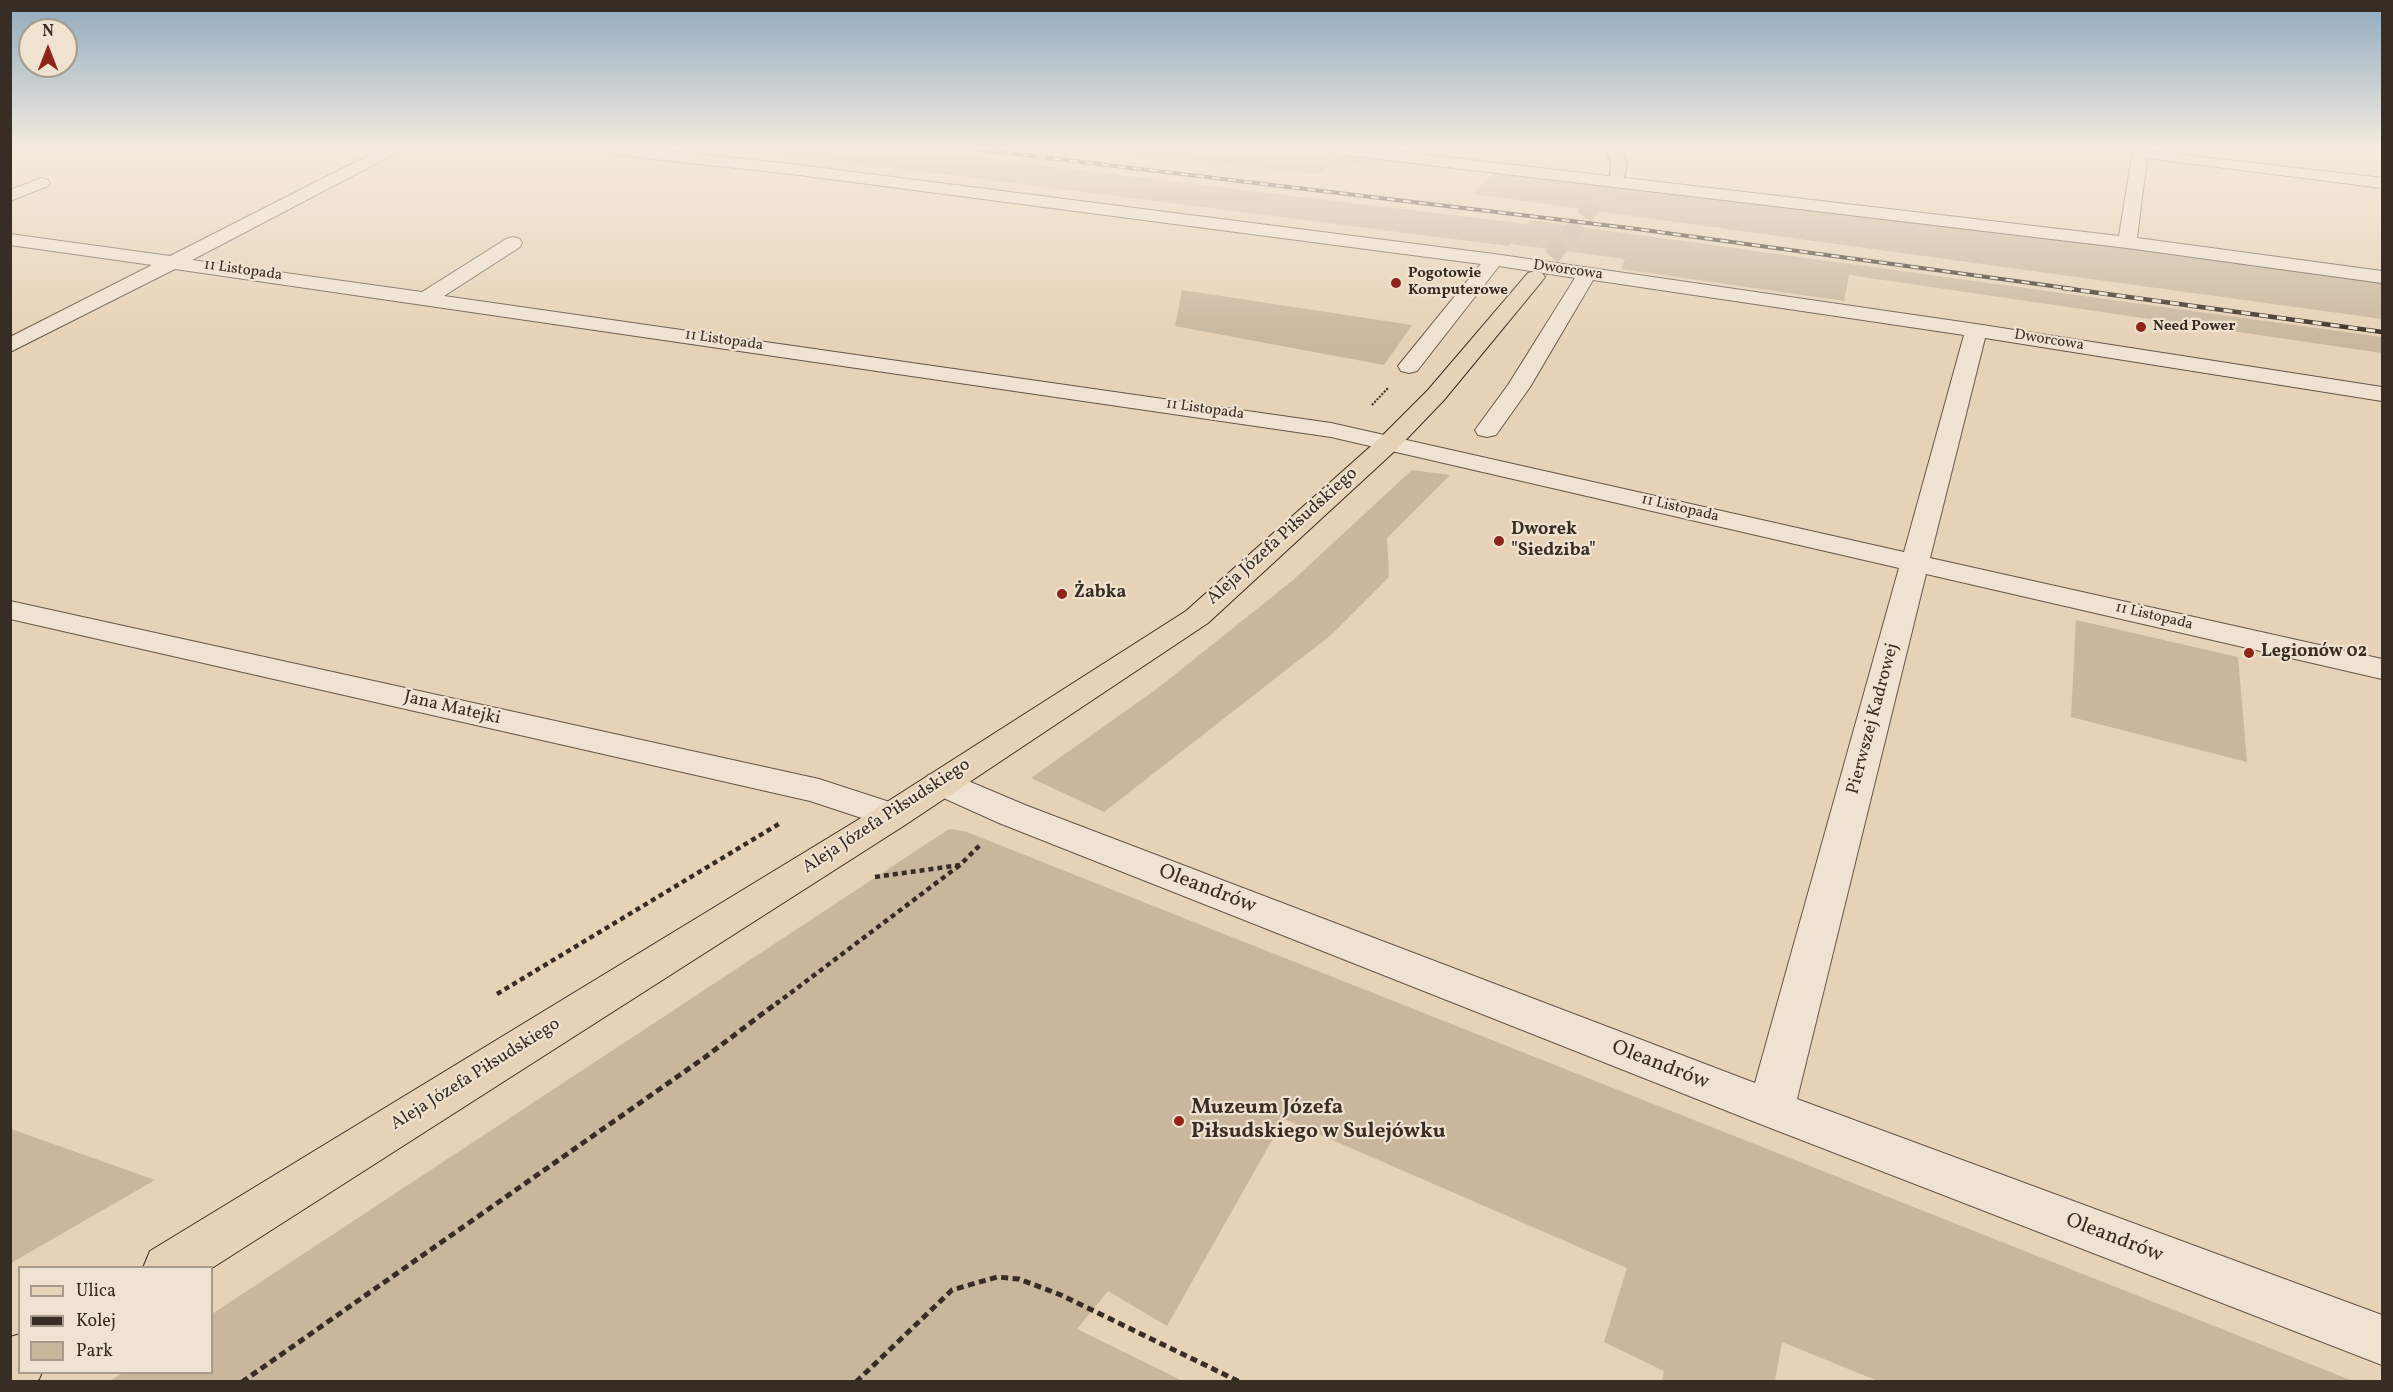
<!DOCTYPE html>
<html>
<head>
<meta charset="utf-8">
<style>
	body { margin:0 }
	#map { position:relative; width:2393px; height:1392px; overflow:hidden; background:#e6d2b6; font-family:Vollkorn,serif }
	canvas { display:block }
	.frame { position:absolute; inset:0; border:12px solid #382d24; pointer-events:none }
	.legend { position:absolute; left:18px; top:1266px; width:195px; height:108px; box-sizing:border-box; background:#efe2d0; border:2px solid #a69a8b; margin:0; padding:8px 10px; list-style:none; font-size:18px; color:#382d24 }
	.legend li { display:flex; align-items:center; gap:12px; height:30px }
	.legend b { width:30px; border:2px solid #a69a8b }
	.north { position:absolute; left:18px; top:18px; width:60px; height:60px; box-sizing:border-box; background:#efe2d0; border:2px solid #a69a8b; border-radius:50%; rotate:0deg; font-size:16px; font-weight:700; line-height:24px; text-align:center; color:#382d24 }
	.north::after { content:''; display:block; margin:auto; width:21px; height:27px; background:#8f2418; clip-path:polygon(50% 0,100% 100%,50% 72%,0 100%) }
</style>
</head>
<body>
<div id="map">
<canvas width="2393" height="1392"></canvas>
<div class="frame"></div>
<ul class="legend">
<li><b style="height:8px;background:#e6d2b6"></b>Ulica</li>
<li><b style="height:8px;background:#382d24"></b>Kolej</li>
<li><b style="height:16px;background:#c8b69d"></b>Park</li>
</ul>
<div class="north">N</div>
</div>
<script>
const g = document.querySelector('canvas').getContext('2d');
g.lineJoin = 'round';
function fill(path, color) { g.fillStyle = color; g.fill(path, 'evenodd'); }
const toPath = rows => new Path2D(rows.map(r => 'M' + r).join(''));
function trace(path, color, width, dash) { g.strokeStyle = color; g.lineWidth = width; g.lineCap = dash ? 'butt' : 'round'; g.setLineDash(dash || []); g.stroke(path); }
function label(font, color, halo, rows, align = 'center') {
  g.font = font + ' Vollkorn,serif'; g.lineWidth = 4.5; g.setLineDash([]); g.textBaseline = 'middle'; g.strokeStyle = halo; g.fillStyle = color; for (const [text, x, y, turn = 0] of rows) {
    g.save(); g.translate(x, y); g.rotate((+turn || 0) * Math.PI / 180); g.textAlign = isNaN(turn) ? turn : align; if (halo) g.strokeText(text, 0, 0); g.fillText(text, 0, 0); g.restore();
  }
}
const green = toPath([
	[745,149,903,149,1527,224,1530,220,2382,337,2382,353,1849,275,1844,301,1621,269,1625,259,1511,244,1509,246],
	[1096,149,1311,149,1384,157,1374,166,1335,162,1317,174],
	[1496,170,2113,246,2382,284,2382,319,1472,194],
	[1182,290,1412,325,1384,365,1175,326],
	[1412,470,1450,475,1387,538,1389,577,1331,635,1104,812,1031,778,1158,688,1292,581],
	[2076,620,2238,657,2247,762,2071,717],
	[949,829,964,831,2353,1381,1878,1381,1782,1342,1775,1381,1662,1381,1664,1371,1604,1342,1627,1268,1284,1119,1167,1326,1108,1291,1077,1329,1183,1381,109,1381,123,1373,212,1372,212,1314],
	[11,1129,155,1180,11,1263]
]);
const majorTunnel = toPath([
	[1535,277,1618,175]
]);
const pathFar2 = toPath([
	[1372,405,1388,388]
]);
const pathFar1 = toPath([
	[875,877,960,865,981,844],
	[497,994,782,822],
	[776,1004,960,865]
]);
const path = toPath([
	[242,1382,704,1058,778,1002],
	[856,1382,952,1290,997,1277,1019,1279,1061,1295,1240,1382]
]);
const minor = toPath([
	[381,149,401,149,398,152,192,260,422,292,506,239,513,237,520,239,522,243,520,247,444,296,1331,423,1904,552,1964,335,1593,280,1530,387,1496,435,1487,437,1478,435,1475,430,1508,385,1575,278,1499,266,1417,371,1409,373,1401,371,1398,366,1481,264,799,175,609,154,601,149,651,149,799,165,1494,254,1976,324,2382,387,2382,401,1985,338,1930,558,2382,659,2382,679,1926,574,1797,1099,2382,1315,2382,1365,1755,1122,999,823,928,791,923,783,928,775,941,772,954,775,1025,805,1755,1083,1899,568,1331,437,175,269,10,352,10,337,152,265,10,245,10,234,170,256,381,149],
	[1329,149,1378,149,2119,236,2133,149,2382,178,2382,188,2147,158,2137,238,2382,271,2382,283,2127,248,1337,154,1329,149],
	[42,178,48,180,50,183,48,186,10,201,10,190,42,178],
	[10,601,819,779,905,807,910,816,905,825,892,828,810,801,10,619,10,601]
]);
const major = toPath([
	[1605,149,1621,149,1627,163,1624,178,1612,178,1610,175,1611,163,1605,149],
	[1535,271,1542,273,1545,277,1542,281,1444,400,1398,448,1208,623,905,825,212,1268,143,1268,150,1251,879,807,1186,611,1380,438,1428,390,1528,273,1535,271],
	[20,1334,20,1372,42,1372,39,1379,35,1382,10,1382,10,1337,20,1334]
]);
const railFar1 = toPath([
	[974,149,1637,229,2074,289]
]);
const rail = toPath([
	[2063,288,2382,332]
]);
const markers = [
	[1396,283,6,"#8f2418"],
	[2141,327,6,"#8f2418"],
	[1499,541,6,"#8f2418"],
	[1062,594,6,"#8f2418"],
	[2249,653,6,"#8f2418"],
	[1179,1121,6,"#8f2418"]
];
const farStreetnames = [
	["11 Listopada",243,271,8],
	["Dworcowa",1568,271,8],
	["11 Listopada",724,341,8],
	["Dworcowa",2049,341,9],
	["11 Listopada",1205,410,8],
	["11 Listopada",1680,509,13],
	["11 Listopada",2154,617,13]
];
const farPoinames = [
	["Pogotowie",1408,274],
	["Komputerowe",1408,291],
	["Need Power",2153,327]
];
const poiNames = [
	["Dworek",1511,531],
	["\"Siedziba\"",1511,552],
	["Żabka",1074,594],
	["Legionów 02",2261,653]
];
const streetNames = [
	["Aleja Józefa Piłsudskiego",1283,537,-42],
	["Jana Matejki",452,709,13],
	["Pierwszej Kadrowej",1874,719,-75],
	["Aleja Józefa Piłsudskiego",887,817,-33],
	["Aleja Józefa Piłsudskiego",476,1075,-32]
];
const nearStreetnames = [
	["Oleandrów",1207,890,21],
	["Oleandrów",1660,1066,21],
	["Oleandrów",2114,1239,21]
];
const nearPoinames = [
	["Muzeum Józefa",1191,1109],
	["Piłsudskiego w Sulejówku",1191,1133]
];
fill(green, '#c8b69d');
trace(majorTunnel, '#c3b199', 17, [17, 9]);
trace(minor, '#645648', 2);
trace(major, '#382d24', 2);
trace(pathFar2, '#382d24', 2, [2, 1.5]);
trace(pathFar1, '#382d24', 4.5, [5, 4]);
trace(path, '#382d24', 5, [7, 4.5]);
fill(minor, '#efe2d0');
fill(major, '#e6d2b6');
trace(railFar1, '#382d24', 4);
trace(rail, '#382d24', 4.5);
trace(railFar1, '#efe2d0', 2, [8]);
trace(rail, '#efe2d0', 3, [9]);
const sky = g.createLinearGradient(0, 0, 0, 344);
sky.addColorStop(0, '#8faac0');
sky.addColorStop(0.43, '#f4ebde');
sky.addColorStop(1, '#f4ebde00');
g.fillStyle = sky;
g.fillRect(0, 0, 2393, 344);
for (const [x, y, r, color] of markers) { const dot = new Path2D(); dot.arc(x, y, r, 0, 2 * Math.PI); g.fillStyle = color; g.fill(dot); trace(dot, '#efe2d0', 2); }
label('15px', '#382d24', '#efe2d0', farStreetnames);
label('bold 15px', '#382d24', '#efe2d0', farPoinames, 'left');
label('bold 18px', '#382d24', '#efe2d0', poiNames, 'left');
label('18px', '#382d24', '#efe2d0', streetNames);
label('21px', '#382d24', '#efe2d0', nearStreetnames);
label('bold 21px', '#382d24', '#efe2d0', nearPoinames, 'left');
</script>
</body>
</html>
